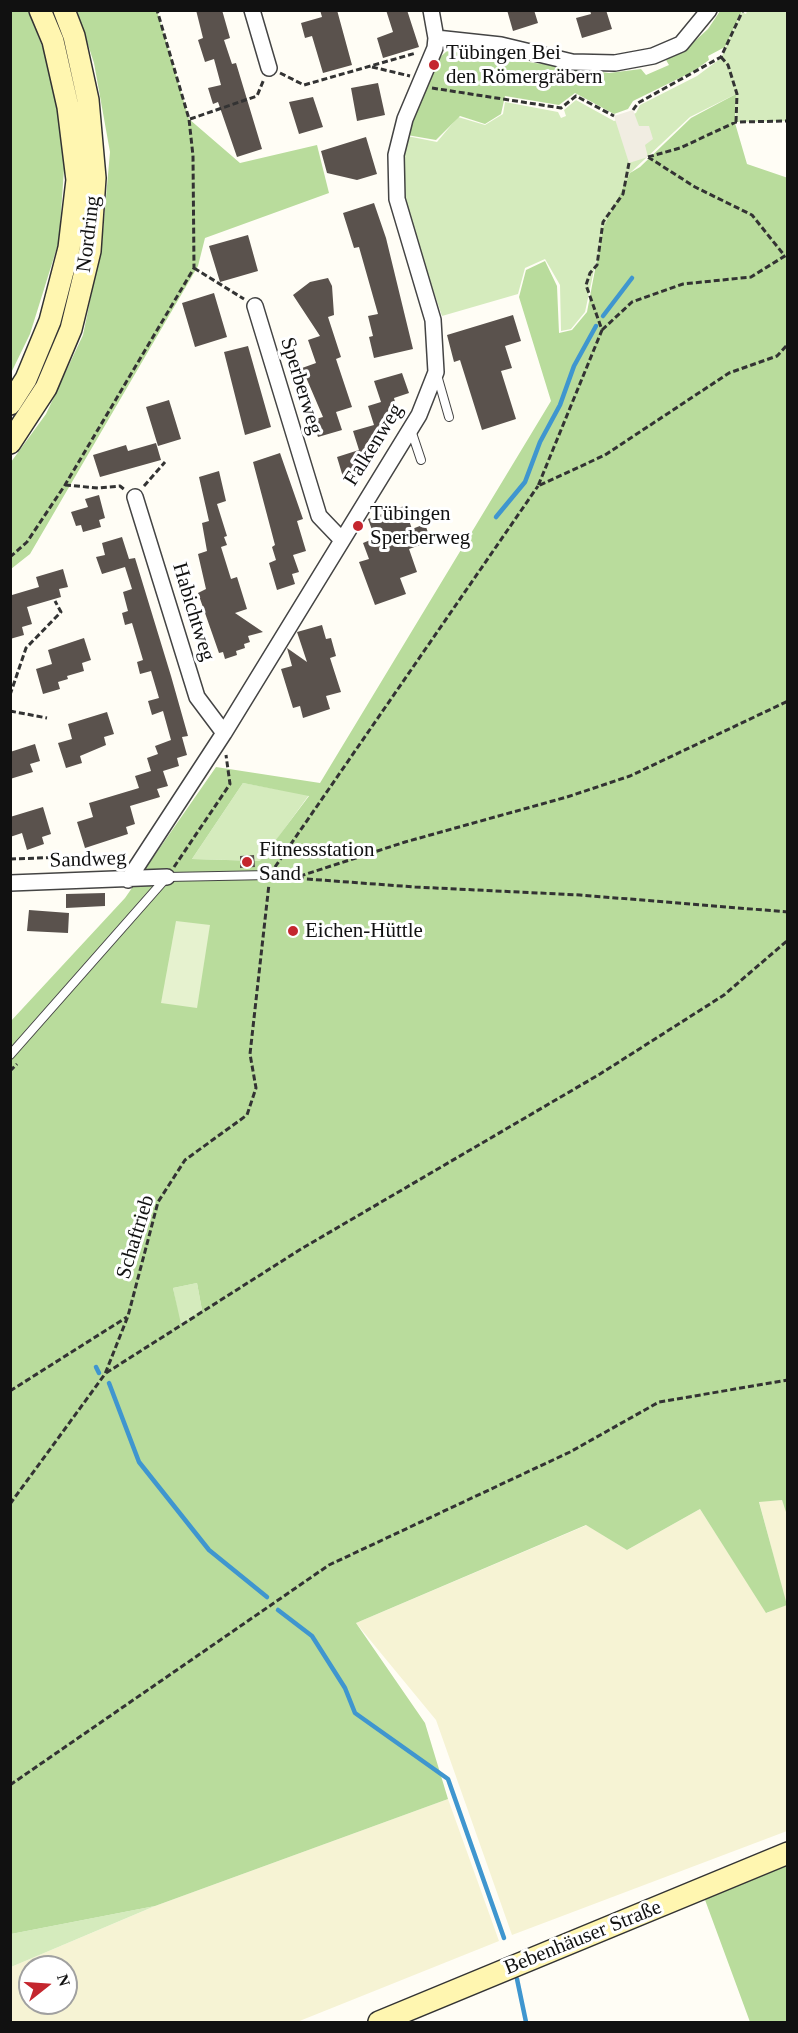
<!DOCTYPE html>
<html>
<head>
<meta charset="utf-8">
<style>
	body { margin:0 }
	#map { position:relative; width:798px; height:2033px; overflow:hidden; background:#fffdf5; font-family:"Times New Roman",serif }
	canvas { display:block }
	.frame { position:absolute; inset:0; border:12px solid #111; pointer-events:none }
	.north { position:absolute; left:18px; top:1955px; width:60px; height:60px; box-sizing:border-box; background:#fff; border:2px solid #a0a0a0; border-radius:50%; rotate:73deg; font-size:16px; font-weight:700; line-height:24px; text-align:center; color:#111 }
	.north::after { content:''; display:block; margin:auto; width:21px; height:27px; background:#c4262e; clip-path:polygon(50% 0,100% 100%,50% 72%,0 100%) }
</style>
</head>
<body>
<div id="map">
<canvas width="798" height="2033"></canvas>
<div class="frame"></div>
<div class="north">N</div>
</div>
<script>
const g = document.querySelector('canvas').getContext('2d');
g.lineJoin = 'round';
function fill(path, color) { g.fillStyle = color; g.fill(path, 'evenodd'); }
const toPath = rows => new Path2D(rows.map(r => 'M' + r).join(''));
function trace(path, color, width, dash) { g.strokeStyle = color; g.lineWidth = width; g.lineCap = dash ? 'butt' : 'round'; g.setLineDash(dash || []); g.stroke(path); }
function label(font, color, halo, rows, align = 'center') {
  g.font = font + ' "Times New Roman",serif'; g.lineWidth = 6; g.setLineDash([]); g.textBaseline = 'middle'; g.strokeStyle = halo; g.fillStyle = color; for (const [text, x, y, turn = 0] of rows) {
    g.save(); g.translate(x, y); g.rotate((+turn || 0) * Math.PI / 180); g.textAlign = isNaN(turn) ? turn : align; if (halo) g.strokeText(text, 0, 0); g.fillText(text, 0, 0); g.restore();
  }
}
const farmland = toPath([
	[782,1500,788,1515,787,1831,512,1935,436,1720,356,1623,587,1525,627,1550,700,1509,767,1613,786,1604,759,1501],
	[448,1799,499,1941,297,2022,11,2022,11,1967,155,1906],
	[30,1967,66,1967,66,2003,30,2003]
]);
const green = toPath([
	[747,11,787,11,787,121,736,122,736,94,690,117,630,173,603,228,585,312,571,329,561,331,560,285,545,259,525,268,518,294,442,316,407,214,401,167,407,136,437,142,458,117,485,125,503,114,505,102,558,112,561,118,566,116,564,110,576,100,614,121,636,113,640,105,697,76,721,58,742,12,746,14],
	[243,783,309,795,261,861,192,859],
	[197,1283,202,1310,180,1324,173,1288],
	[155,1906,11,1967,11,1934]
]);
const forest = toPath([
	[28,10,54,77,65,155,59,241,30,334,11,373,10,11],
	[77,11,157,11,189,119,240,163,317,145,329,193,205,238,198,266,30,554,11,569,11,462,46,414,83,335,102,243,110,152,94,63],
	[720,11,742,11,725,47,708,56,709,60,694,71,633,101,628,109,614,114,575,93,559,105,505,96,501,114,485,124,460,116,436,140,407,135,422,92,438,59,447,51,609,73,641,69,646,75,669,65,666,60,686,49,708,29],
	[736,94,735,123,747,164,788,178,787,1515,782,1500,759,1502,787,1605,766,1613,700,1509,627,1550,586,1525,356,1623,425,1723,448,1799,155,1906,11,1934,10,1022,125,898,216,767,320,783,551,401,519,297,526,270,545,261,557,286,559,333,572,330,587,312,603,228,630,173,640,167,691,118],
	[243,783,309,796,260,861,192,859],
	[197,1283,202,1310,181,1324,173,1288],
	[787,1853,787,2022,750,2022,701,1889]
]);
const pitch = toPath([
	[176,921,210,925,197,1008,161,1003]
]);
const plaza = toPath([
	[633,110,639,126,649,126,653,139,645,145,648,157,629,163,614,116]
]);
const stream = toPath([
	[603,316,632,278],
	[496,517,525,482,540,442,560,405,574,366,596,326],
	[96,1367,99,1373],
	[109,1383,139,1462,209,1550,267,1597],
	[278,1610,312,1636,345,1688,355,1713,448,1779,504,1938],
	[517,1979,526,2022]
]);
const building = toPath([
	[196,10,222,10,230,38,224,40,232,64,236,63,262,149,237,157,218,102,213,104,208,88,221,85,214,59,205,62,198,40,203,38],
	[320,10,337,10,352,65,323,73,312,36,305,38,301,23,322,17],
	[386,10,407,10,419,47,383,58,377,38,393,32],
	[507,10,534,10,538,23,513,31],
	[590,10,606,10,612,29,582,38,576,18,591,14],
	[378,83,385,115,357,121,351,88],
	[313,97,323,127,299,134,289,102],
	[366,137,377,174,357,180,327,173,321,151],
	[374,203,386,238,413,349,374,358,369,337,373,336,368,316,378,314,359,247,354,248,343,213],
	[248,235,258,271,220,282,209,246],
	[328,278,332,286,334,315,328,317,341,357,336,359,352,407,336,412,342,430,318,437,312,420,323,417,302,368,316,363,308,340,320,336,293,295,310,282],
	[214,293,227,337,195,347,182,303],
	[513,315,521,341,505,346,512,368,501,371,516,419,482,430,460,360,454,362,447,335],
	[248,346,271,427,245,435,224,352],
	[402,373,409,393,394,398,399,417,389,420,391,428,380,431,384,443,373,446,376,454,362,459,366,470,343,477,337,457,359,450,353,431,374,425,368,406,381,402,374,381],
	[169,400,181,439,158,446,146,407],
	[156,443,161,460,100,477,93,455,126,445,128,451],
	[280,453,303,519,297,521,306,551,293,555,299,572,292,574,295,584,277,590,269,563,276,560,272,547,275,545,253,462],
	[219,471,226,501,217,504,227,536,224,537,227,545,221,547,231,579,237,577,247,609,235,613,263,632,248,636,250,642,244,644,245,648,236,651,237,655,225,659,223,652,219,653,198,593,206,589,198,554,207,551,202,523,209,521,199,477],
	[99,495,105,518,99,520,101,527,83,532,81,525,76,526,71,512,88,507,85,499],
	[404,506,412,529,425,524,431,541,409,549,417,572,400,578,406,594,375,605,359,562,369,559,363,543,375,538,368,519],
	[122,537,129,559,135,558,171,676,188,736,182,737,187,755,177,758,179,766,163,771,168,786,157,789,160,797,130,806,135,824,126,827,128,834,85,848,77,822,93,817,89,803,139,788,135,776,151,771,147,758,158,754,155,746,171,740,163,711,152,715,148,701,159,698,151,671,140,674,137,662,143,660,132,623,125,625,122,613,128,611,123,592,132,589,125,567,102,574,96,557,105,555,102,543],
	[63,569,68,587,59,589,61,597,27,607,32,624,22,627,24,635,10,639,12,595,39,587,36,577],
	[322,625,326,639,331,638,336,656,330,658,341,692,326,696,330,709,303,718,300,706,293,708,281,669,292,666,287,648,307,662,297,632],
	[84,638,91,660,82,663,84,671,67,676,68,679,58,682,60,689,43,694,36,669,52,664,48,650],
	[107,712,114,734,104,737,106,745,80,756,82,763,66,768,58,743,72,739,68,724],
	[35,744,40,761,30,764,33,772,10,779,10,752],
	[43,807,51,834,42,837,44,844,27,850,22,833,10,837,10,817],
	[254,855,255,867,240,868,240,856],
	[105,893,105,906,66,908,66,894],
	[29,910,69,913,68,933,27,931]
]);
const path = toPath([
	[721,57,728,65,737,94,736,122],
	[372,67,410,76],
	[280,73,304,85,416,53],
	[432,88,561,108,576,96,614,116],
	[633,110,638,103,721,57,743,10],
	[190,119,257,96,264,79],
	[648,157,695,187,752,215,784,255],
	[648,157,680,148,736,122,788,121],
	[629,163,623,194,603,222,597,265,590,273,586,285,602,330,538,486,605,455,729,373,777,356,788,344],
	[194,268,244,299],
	[602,330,632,302,683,284,751,277,788,254],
	[65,485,98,488,120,486,125,490],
	[144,486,165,462],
	[10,557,27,542,65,485,194,268,193,156,189,119,157,10],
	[10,695,26,648,61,612,55,601],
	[10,711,47,718],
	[10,859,127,855],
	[174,867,230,784,226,755],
	[275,867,538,486],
	[280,877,415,887,580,895,788,912],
	[291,879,405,842,567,797,630,776,788,701],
	[10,1071,17,1064],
	[106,1373,301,1249,600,1074,724,995,788,940],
	[10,1391,127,1317],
	[10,1504,105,1374,128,1316,158,1202,185,1160,247,1115,256,1088,250,1054,269,884],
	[10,1785,329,1565,570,1452,659,1402,788,1380]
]);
const lane = toPath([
	[437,375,449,417],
	[411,430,421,460],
	[10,1055,167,877,270,875]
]);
const street = toPath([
	[252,10,269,68],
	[436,38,501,45,572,62,615,63,653,56,681,44,709,10],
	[255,306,319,516,341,539],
	[135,497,197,697,224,733],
	[128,880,224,733,419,415,436,372,433,320,397,199,396,155,405,119,435,48,436,38,431,10],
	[10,883,167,877]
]);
const secondary = toPath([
	[10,404,26,379,50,321,69,248,77,180,68,107,53,41,40,10],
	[10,443,46,388,71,329,90,251,95,178,88,100,74,36,64,10],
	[379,2022,788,1853]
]);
const markers = [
	[434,65,6,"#c4262e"],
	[358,526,6,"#c4262e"],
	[247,862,6,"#c4262e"],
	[293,931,6,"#c4262e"]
];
const poiNames = [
	["Tübingen Bei",446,53],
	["den Römergräbern",446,77],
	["Tübingen",370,514],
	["Sperberweg",370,538],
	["Fitnessstation",259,850],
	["Sand",259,874],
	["Eichen-Hüttle",305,931]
];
const streetNames = [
	["Nordring",89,234,-83],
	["Sperberweg",301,386,73],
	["Falkenweg",374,445,-58],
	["Habichtweg",193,612,73],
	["Sandweg",88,860,-2],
	["Schaftrieb",136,1237,-73],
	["Bebenhäuser Straße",583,1938,-22]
];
fill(farmland, '#f6f3d4');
fill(green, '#d5ebbd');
fill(forest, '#b9dc9c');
fill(pitch, '#e6f2cf');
fill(plaza, '#f1ede2');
trace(stream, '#3f96cf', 4.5);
fill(building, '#5a524d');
trace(lane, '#444', 10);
trace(street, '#444', 18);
trace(secondary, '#333', 24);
trace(path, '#333', 3, [6, 3]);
trace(lane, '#fff', 8);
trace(street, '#fff', 15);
trace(secondary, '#fff6b0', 21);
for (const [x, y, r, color] of markers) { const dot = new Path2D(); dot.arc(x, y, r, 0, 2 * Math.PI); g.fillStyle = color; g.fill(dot); trace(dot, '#fff', 2); }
label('21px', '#111', '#fff', poiNames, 'left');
label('21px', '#111', '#fff', streetNames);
</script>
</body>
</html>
